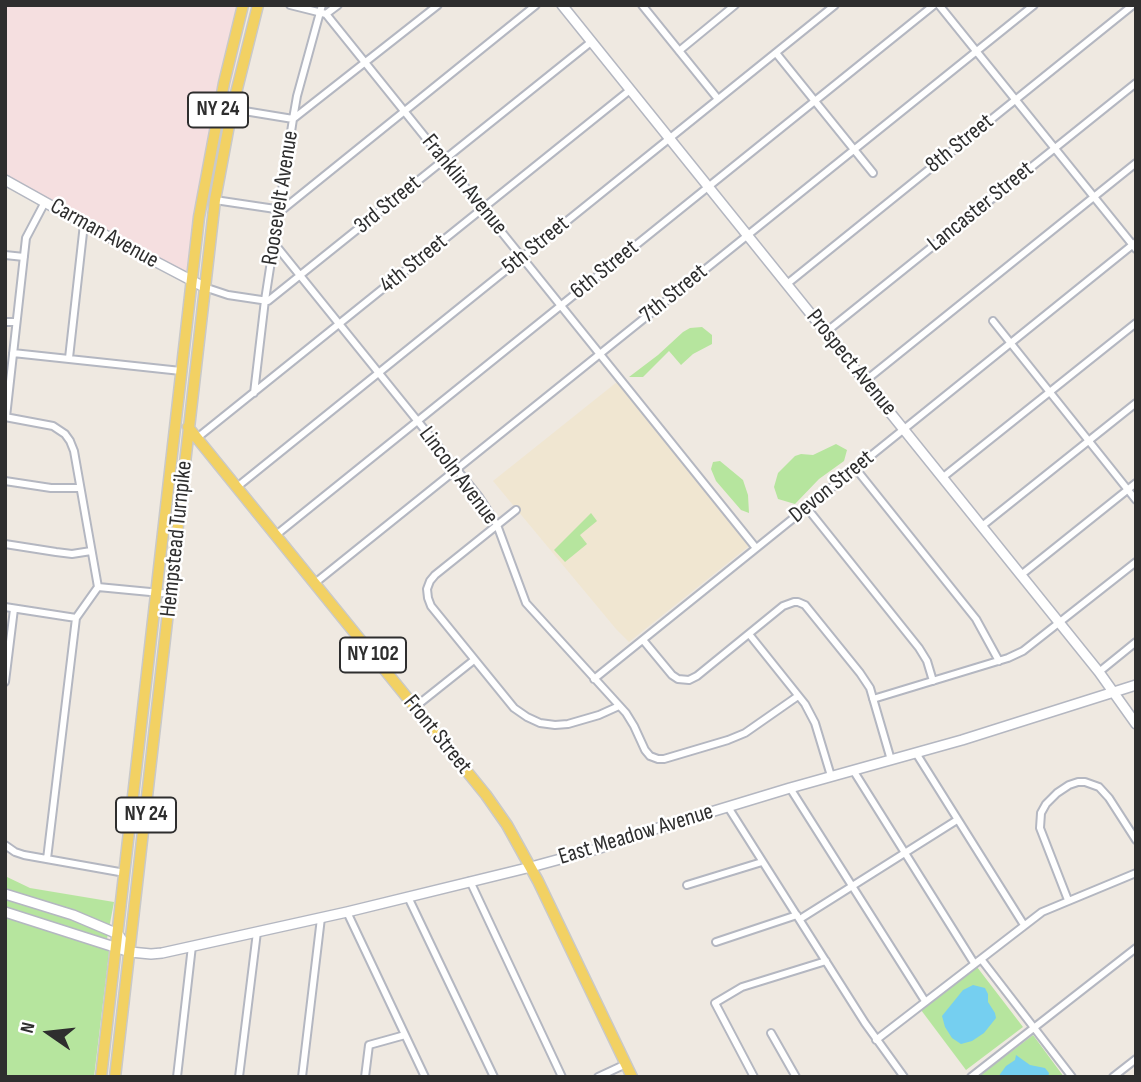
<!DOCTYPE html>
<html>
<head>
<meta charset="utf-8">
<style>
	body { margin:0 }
	#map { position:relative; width:1141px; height:1082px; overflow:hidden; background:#efe9e1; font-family:"Sofia Sans Condensed",sans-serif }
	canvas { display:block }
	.frame { position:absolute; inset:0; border:7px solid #2e2e2e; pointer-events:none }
	.north { position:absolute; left:14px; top:998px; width:70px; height:70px; -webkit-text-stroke:5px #fff; paint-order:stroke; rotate:284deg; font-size:19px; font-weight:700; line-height:28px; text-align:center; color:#2e2e2e }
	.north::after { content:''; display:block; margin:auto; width:24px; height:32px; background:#2e2e2e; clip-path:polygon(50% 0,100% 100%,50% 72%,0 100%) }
</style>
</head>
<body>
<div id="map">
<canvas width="1141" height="1082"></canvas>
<div class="frame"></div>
<div class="north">N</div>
</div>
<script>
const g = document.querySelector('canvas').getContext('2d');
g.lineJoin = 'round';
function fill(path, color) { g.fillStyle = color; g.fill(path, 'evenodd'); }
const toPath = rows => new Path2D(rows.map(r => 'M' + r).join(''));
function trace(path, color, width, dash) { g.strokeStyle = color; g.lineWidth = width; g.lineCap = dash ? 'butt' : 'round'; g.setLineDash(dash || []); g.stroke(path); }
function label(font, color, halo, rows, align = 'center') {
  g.font = font + ' "Sofia Sans Condensed",sans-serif'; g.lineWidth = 5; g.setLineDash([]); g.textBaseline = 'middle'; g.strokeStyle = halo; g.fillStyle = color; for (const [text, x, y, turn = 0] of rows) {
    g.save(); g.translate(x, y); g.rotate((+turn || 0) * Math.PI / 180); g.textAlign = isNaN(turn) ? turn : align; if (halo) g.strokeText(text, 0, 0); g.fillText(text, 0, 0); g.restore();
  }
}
const education = toPath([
	[617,382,749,546,629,642,616,629,493,481]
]);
const medical = toPath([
	[5,5,249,5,189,274,42,198,5,176]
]);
const green = toPath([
	[702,327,712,335,712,344,693,354,681,365,669,351,643,377,629,377,658,355,683,332,690,328],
	[836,444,847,450,844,461,819,479,795,504,778,499,774,487,778,473,795,456,801,454,813,455],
	[720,461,743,480,748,495,749,513,741,510,716,481,711,469,713,462],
	[591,513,597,521,580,535,587,544,565,562,554,550],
	[5,876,30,888,114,902,107,939,109,953,94,1077,5,1077],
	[977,967,1023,1027,966,1070,921,1010],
	[1033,1035,1064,1077,978,1077]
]);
const water = toPath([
	[973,985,985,988,988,994,988,1002,995,1013,996,1018,984,1033,972,1041,961,1044,952,1038,945,1027,942,1016,963,990],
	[1016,1055,1030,1065,1045,1068,1049,1073,1048,1077,998,1077,1006,1066,1015,1060]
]);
const street = toPath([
	[290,5,326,14,756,548],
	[642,5,718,99],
	[939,5,1136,249],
	[326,14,338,5],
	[679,51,735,5],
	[776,53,873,173],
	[232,109,293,119,438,5],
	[215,200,282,210,536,5],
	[273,242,479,497,497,525,526,603,626,713,634,726,645,750,650,756,658,759,664,759,728,740,745,733,798,696],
	[5,255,24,257],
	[787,284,1133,5],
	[204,287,228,295,268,301,591,42],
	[993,321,1136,500],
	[5,322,16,322],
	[826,332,1136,83],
	[13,353,181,371],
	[69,358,84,224],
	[865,381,1136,163],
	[254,393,265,300,293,119,297,96,322,5],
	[5,417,53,426,65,434,70,441,74,451,98,587],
	[6,417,26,238,45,202],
	[197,438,630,90],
	[856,469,976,619,999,661],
	[942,478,1136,323],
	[5,481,51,488,80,488],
	[237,487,835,5],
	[807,508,919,648,927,661,933,681],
	[516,510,435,575,430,581,427,589,428,598,431,606,514,708,527,717,540,723,555,725,568,724,599,715,619,706],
	[982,526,1136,403],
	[276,535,934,5],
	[5,544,56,552,72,554,91,551],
	[1021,575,1136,483],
	[315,583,1034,5],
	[98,587,171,594],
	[5,607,76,618],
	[749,634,805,704,815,723,831,776],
	[643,640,672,675,678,679,689,680,697,676,783,606,794,602,798,602,805,605,860,673,870,688,891,760],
	[1099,672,1136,642],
	[594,679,1136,242],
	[5,682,14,609],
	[873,699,1008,658,1023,651,1136,562],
	[415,707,474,660],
	[916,753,1024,925],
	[853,770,974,963],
	[790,788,925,1001],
	[728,807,865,1023,904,1077],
	[5,845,15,852,24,855,125,873],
	[47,859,76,618,98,587],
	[470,881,562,1077],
	[687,885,762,862],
	[408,897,494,1077],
	[1068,900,1040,828,1041,813,1046,804,1057,793,1069,785,1078,782,1085,782,1099,787,1109,798,1136,840],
	[347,912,425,1077],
	[800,919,957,820],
	[716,942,797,915],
	[981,959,1072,1077],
	[771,1033,796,1077],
	[876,1040,1042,912,1136,873],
	[177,1077,192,946],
	[239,1077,257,932],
	[302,1077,321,918],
	[365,1077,369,1045,405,1035],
	[598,1077,626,1064],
	[754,1077,715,1003,742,987,826,961],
	[971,1077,1136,948],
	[1113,1077,1136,1059]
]);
const secondary = toPath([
	[562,5,1099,672,1136,724],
	[5,180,84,224,204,287],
	[5,894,73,915,118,934,130,952],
	[5,912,130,952,151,954,162,953,347,912,531,867,597,849,645,832,790,788,962,740,1136,685]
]);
const primary = toPath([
	[188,427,486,795,507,825,538,881,632,1077],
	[101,1077,199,217,224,83,243,5],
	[115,1077,215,200,232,109,258,5]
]);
const shields = [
	[218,110,60],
	[373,655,66],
	[146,815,60]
];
const shieldNames = [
	["NY 24",218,110],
	["NY 102",373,655],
	["NY 24",146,815]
];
const streetNames = [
	["8th Street",960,144,-39],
	["Franklin Avenue",464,185,51],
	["Roosevelt Avenue",281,198,-81],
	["3rd Street",388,205,-39],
	["Lancaster Street",981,207,-39],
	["Carman Avenue",104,234,29],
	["5th Street",536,246,-39],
	["4th Street",414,264,-39],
	["6th Street",605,270,-39],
	["7th Street",674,294,-39],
	["Prospect Avenue",851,363,51],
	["Lincoln Avenue",458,476,53],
	["Devon Street",832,487,-39],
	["Hempstead Turnpike",177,539,-84],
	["Front Street",437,735,51],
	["East Meadow Avenue",636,835,-17]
];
fill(education, '#f0e6d1');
fill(medical, '#f5dfe0');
fill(green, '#b6e59e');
fill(water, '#75cff0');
trace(street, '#b4b7c1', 10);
trace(secondary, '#b4b7c1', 12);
trace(primary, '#c9c9c9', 13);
trace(street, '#fff', 6);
trace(secondary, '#fff', 9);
trace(primary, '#f2d163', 10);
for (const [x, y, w] of shields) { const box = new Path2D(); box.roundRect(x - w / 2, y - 17.5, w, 35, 5); g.fillStyle = '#fff'; g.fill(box); trace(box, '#2e2e2e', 2); }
label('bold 21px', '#2e2e2e', null, shieldNames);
label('23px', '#2e2e2e', '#fff', streetNames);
</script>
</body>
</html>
